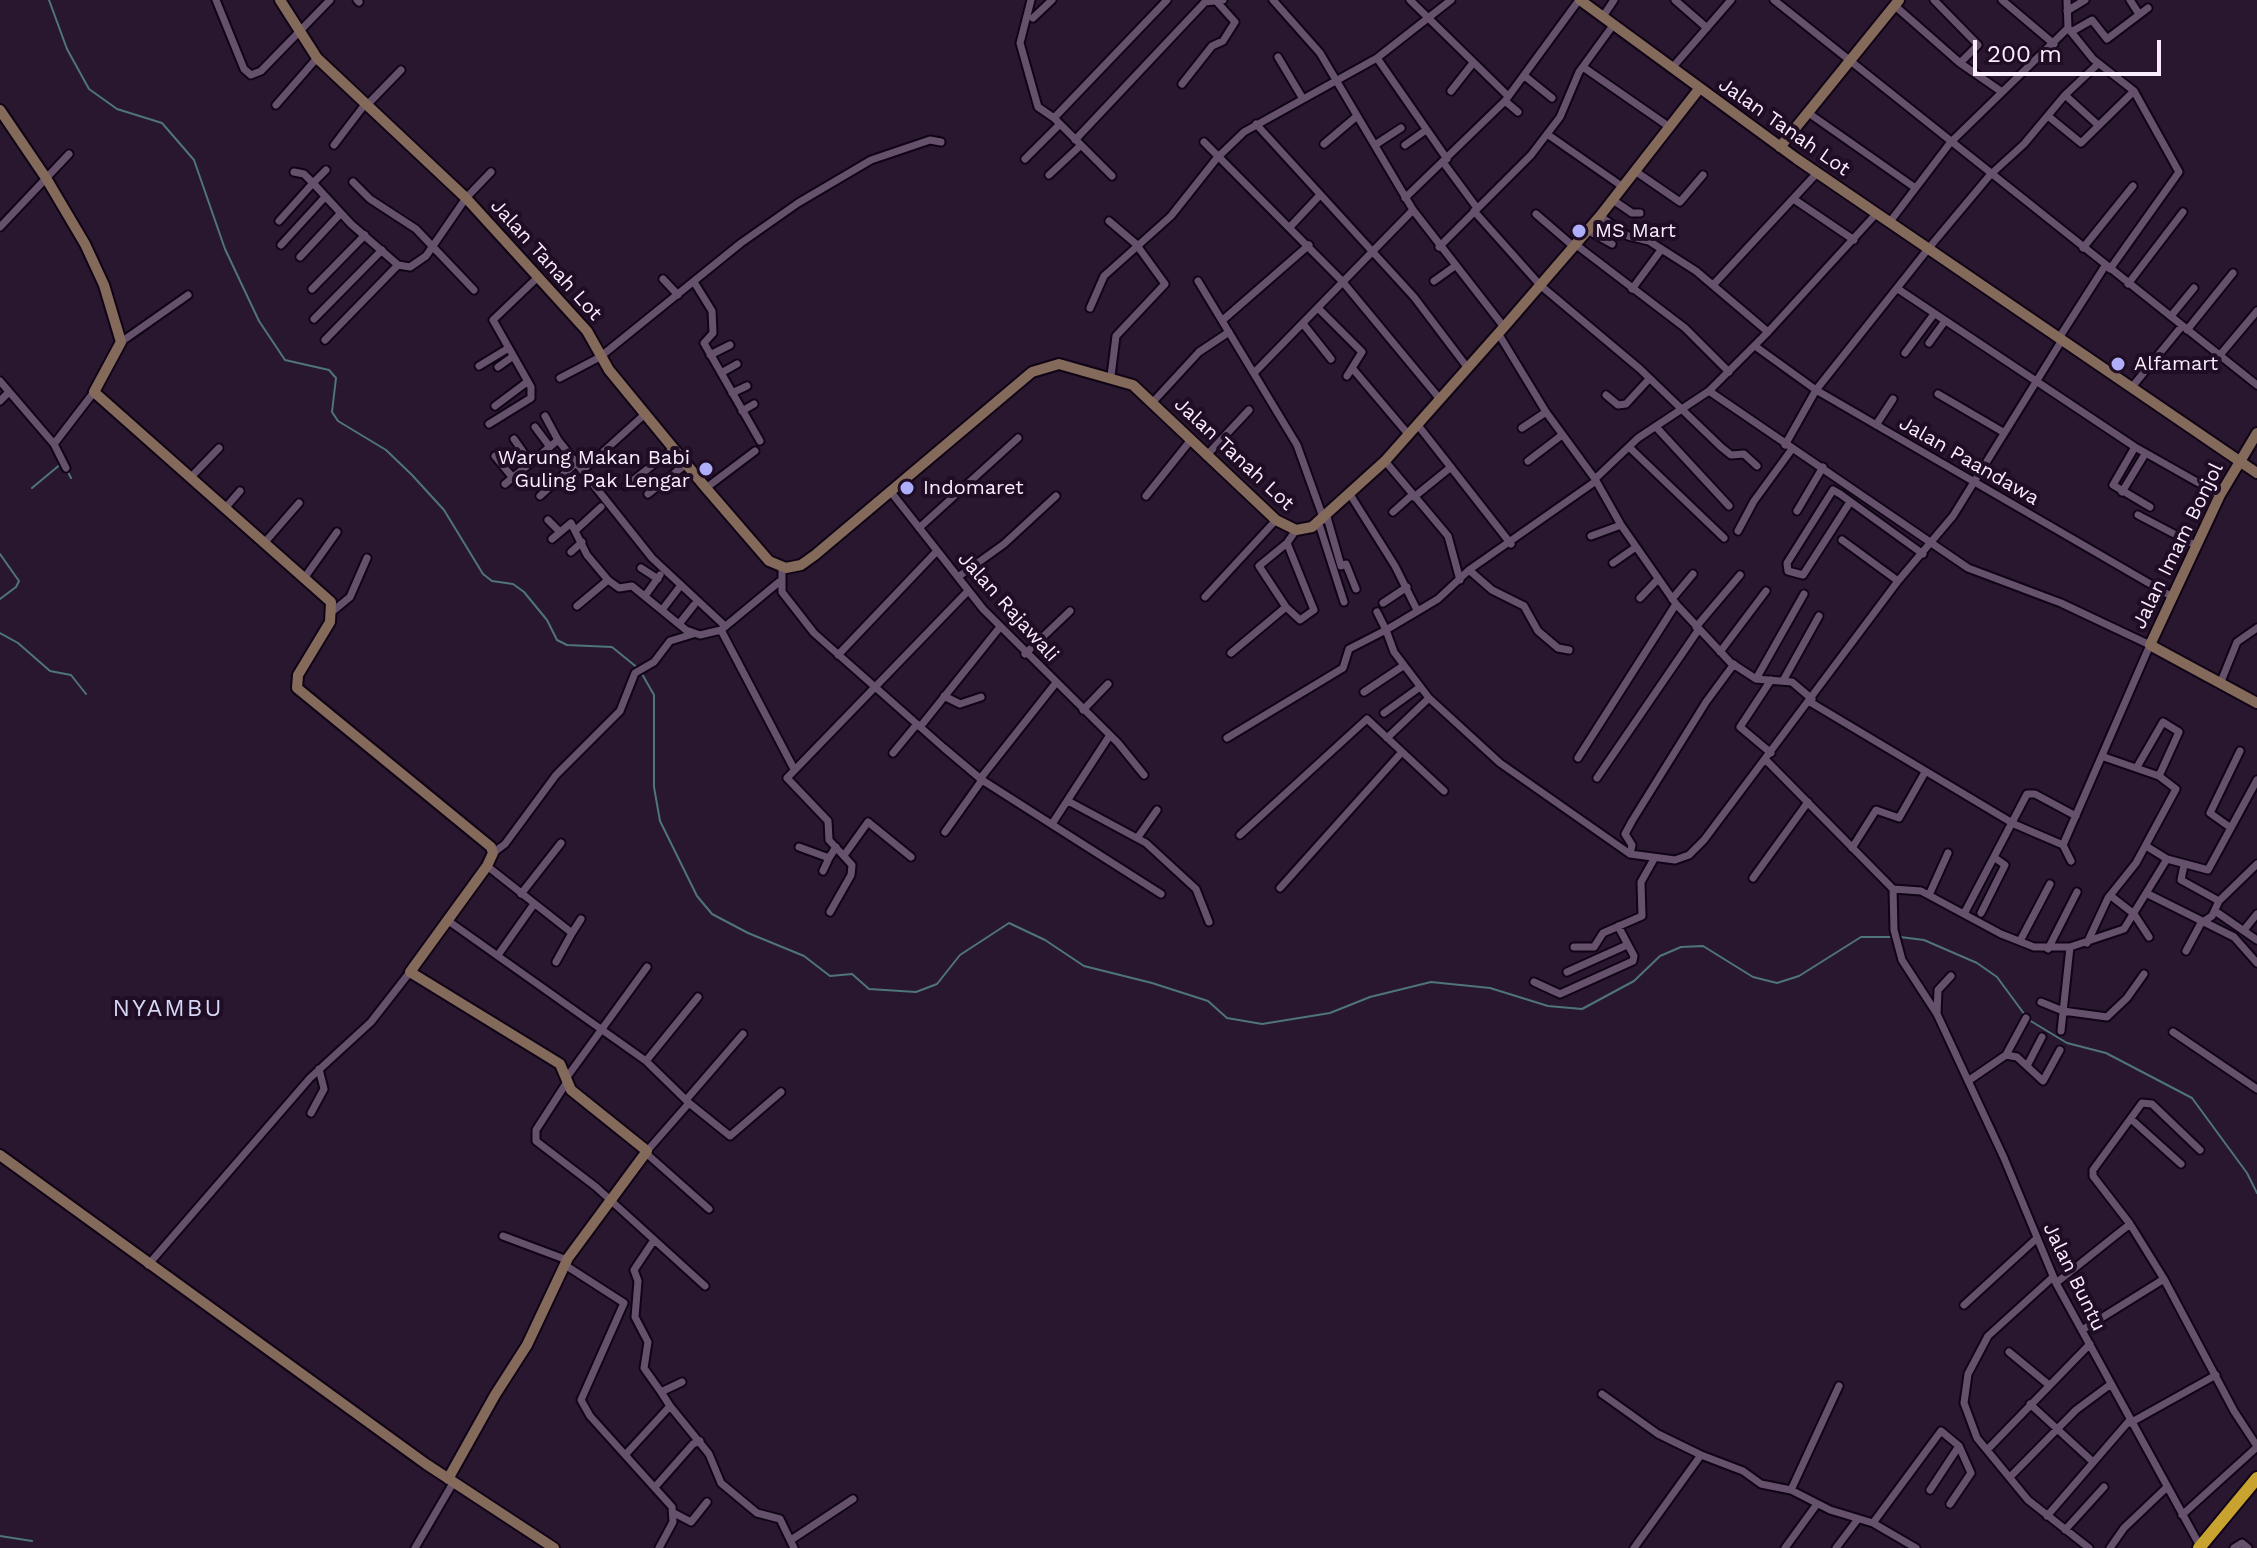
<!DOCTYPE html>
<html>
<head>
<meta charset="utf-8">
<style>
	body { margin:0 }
	#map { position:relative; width:2257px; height:1548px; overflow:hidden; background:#28172e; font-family:"Work Sans",sans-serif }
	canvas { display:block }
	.scale { position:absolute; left:1973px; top:40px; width:188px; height:36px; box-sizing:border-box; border:4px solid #f9edfe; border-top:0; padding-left:10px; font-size:24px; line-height:28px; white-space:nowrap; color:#f9edfe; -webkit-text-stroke:6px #1e0d24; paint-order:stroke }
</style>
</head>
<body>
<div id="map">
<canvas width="2257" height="1548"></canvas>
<div class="scale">200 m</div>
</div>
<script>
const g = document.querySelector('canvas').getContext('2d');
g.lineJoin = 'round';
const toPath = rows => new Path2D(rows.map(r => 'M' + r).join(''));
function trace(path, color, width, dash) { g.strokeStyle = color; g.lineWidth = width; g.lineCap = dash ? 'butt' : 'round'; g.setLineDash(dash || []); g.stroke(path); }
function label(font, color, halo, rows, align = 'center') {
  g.font = font + ' "Work Sans",sans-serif'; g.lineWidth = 8; g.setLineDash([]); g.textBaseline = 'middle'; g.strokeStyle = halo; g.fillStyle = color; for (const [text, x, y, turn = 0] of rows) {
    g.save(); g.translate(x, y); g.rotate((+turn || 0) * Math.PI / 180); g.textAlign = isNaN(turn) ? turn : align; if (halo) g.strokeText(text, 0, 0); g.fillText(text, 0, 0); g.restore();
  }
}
const stream = toPath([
	[49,0,67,49,89,89,117,109,162,123,194,160,225,249,259,321,285,360,329,370,336,378,332,412,338,421,386,450,412,475,444,510,483,574,492,581,513,584,524,592,547,620,557,640,567,645,612,647,639,669],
	[9,397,34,425],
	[68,472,71,478],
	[32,488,62,463],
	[0,554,19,581,16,587,0,599],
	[0,633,18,643,50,671,71,675,86,694],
	[642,674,654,695,654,787,660,821,697,896,712,914,748,933,804,956,830,976,852,974,869,989,916,992,937,984,960,955,1009,923,1045,940,1084,966,1152,983,1208,1001,1227,1018,1262,1024,1330,1013,1370,997,1431,982,1490,988,1548,1006,1582,1009,1634,981,1660,956,1681,947,1703,946,1753,977,1777,983,1799,976,1861,937,1894,937],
	[1900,937,1924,940,1977,963,1997,977,2025,1015],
	[2029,1020,2067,1043,2106,1053,2192,1098,2247,1173,2257,1193],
	[0,1536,32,1541]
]);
const street = toPath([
	[216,0,244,69,251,75,261,71,330,0],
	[357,0,359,2],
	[1031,0,1020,43,1038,107,1054,118,1112,176],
	[1273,0,1320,53,1413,210,1504,327],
	[1410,0,1508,96],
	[1675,0,1707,28],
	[1774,0,2257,385],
	[1934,0,1978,45,1960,63],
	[2002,0,2054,44],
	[2067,0,2068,28,2093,59,2134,91,2179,172,2110,269],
	[2130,0,2139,14],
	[1894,5,1960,63,2002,92],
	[2067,11,2085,0],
	[1604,15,1614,0],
	[1033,18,1052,0],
	[2071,32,2092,20,2107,39,2148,8],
	[1278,57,1303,99],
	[1377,58,1447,159],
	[1583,67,1668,126],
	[1672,68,1731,0],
	[1526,77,1552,98],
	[1182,84,1212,46,1223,41,1235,22,1217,2],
	[1451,91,1473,63],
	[2065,95,2098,125],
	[1505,101,1518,112],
	[276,105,317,58],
	[367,105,401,70],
	[1807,112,1914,187],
	[2048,116,2081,143,2134,91],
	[1054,118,1167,0],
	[1256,124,1414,297,1467,367],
	[1547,134,1623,187],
	[1075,140,1205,2,1223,0],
	[1204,142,1342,281,1439,398],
	[1324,144,1357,116],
	[334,145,366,103],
	[1375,145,1401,128],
	[1405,145,1426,130],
	[1025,159,1059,125],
	[1443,162,1477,208],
	[1635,171,1680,202,1703,175],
	[294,172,304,174,313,183,326,170],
	[1049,175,1080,146],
	[353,182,370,199,416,229,474,290],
	[1405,198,1505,101,1579,0],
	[1613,200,1632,213,1640,213],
	[1795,200,1854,240],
	[1474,211,1540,285,1640,369,1721,447,1731,455,1744,454,1757,466],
	[1536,214,1573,246],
	[1600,216,1628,236,1649,241,1696,271,1768,332],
	[279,221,313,183,351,224,398,265,410,267,426,256,466,198,491,172],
	[1109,221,1136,244,1165,284,1116,336,1111,376],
	[1889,223,1950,143,2068,28],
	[0,227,69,154],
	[1290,227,1320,195],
	[1587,230,1612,244],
	[1575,244,1685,328,1729,372],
	[281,245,325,197],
	[1439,247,1531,155,1560,117,1579,72,1614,24],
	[2083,248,2133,186],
	[300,257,340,214],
	[663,279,678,295],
	[1198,281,1297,445,1324,520],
	[1434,281,1455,266],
	[694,282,712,311,713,333,704,343,760,441],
	[1714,284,1817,173],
	[2128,284,2183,212],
	[312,289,365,235],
	[1632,289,1661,250],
	[1898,289,2135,447,2220,495],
	[1090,308,1104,276,1171,216,1217,158,1244,132,1377,58,1451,0],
	[1318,308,1362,352,1347,376],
	[2171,316,2194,288],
	[314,319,382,250],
	[1224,319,1309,245],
	[1304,325,1331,359],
	[2187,330,2233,273],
	[1498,333,1546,412,1595,479,1621,525,1676,604,1730,662,1756,679,1792,682,1812,699],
	[2059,338,2105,266],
	[325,340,398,265],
	[121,342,188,295],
	[1929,343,1945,321],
	[1755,346,1816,390,2171,596],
	[1905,353,1934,314],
	[710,355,730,345],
	[2220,355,2257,311],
	[479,366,507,349],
	[498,367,512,357],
	[1353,369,1408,434],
	[721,373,737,364],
	[1254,373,1413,210],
	[560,378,600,357,741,243,798,203,871,160,930,140,941,142],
	[0,381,54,444,66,468],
	[2132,387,2182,326],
	[1709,391,1968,568,2061,603,2150,645,2063,845,2071,861],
	[732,393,747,386],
	[1938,394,2003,432],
	[1606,395,1618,405,1626,404,1649,379],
	[0,401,9,392],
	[1152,403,1199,352,1229,332],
	[495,406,527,382],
	[742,411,754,404],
	[545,416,558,440],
	[489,424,531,398,531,387,493,320,538,277],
	[1417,424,1511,544],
	[1876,425,1893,399],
	[535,427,550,447],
	[1656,427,1729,506],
	[1522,428,1546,412],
	[514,439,530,462],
	[54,444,94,392],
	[1785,445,1816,390,1928,249,1990,175,2024,144,2065,95,2098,64],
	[1629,447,1724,538],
	[2135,447,2113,485,2150,507],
	[495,456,513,478],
	[1206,456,1249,410],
	[1385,461,1448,536,1460,580],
	[1528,461,1562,435],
	[583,470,645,414],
	[192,476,219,448],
	[1595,479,1638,438,1709,391,1768,332,1876,214],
	[1596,481,1469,570,1438,599,1386,630,1394,652,1429,698,1500,763,1630,854,1675,860,1689,855,1704,840,1898,581,1953,516,2062,340],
	[505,484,558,440,652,558,725,626],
	[626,486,673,449],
	[706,488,755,451],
	[891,492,983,609,1118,743,1144,775],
	[2122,492,2145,454],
	[648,494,686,464],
	[540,496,576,463],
	[1146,496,1190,441],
	[1351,496,1395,566,1417,610],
	[1414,497,1451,467],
	[1850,502,1803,575,1788,571,1787,563,1833,490,1840,494,1923,554],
	[227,506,240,491],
	[1797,511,1823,467],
	[1393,512,1412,495],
	[2138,515,2197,546],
	[1327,517,1341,566,1346,564,1356,589],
	[548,520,558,530],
	[1319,524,1344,602],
	[919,528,1018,438],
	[576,530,601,507],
	[1738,531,1754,501,1792,449],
	[1591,536,1621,525],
	[552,539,571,523,587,555,608,580,619,588,632,586,686,630,700,635,721,630,779,582],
	[1842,540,1898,581],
	[266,541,299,503],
	[1287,543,1314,610,1300,620,1286,607,1259,566,1287,543,1296,530],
	[571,552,582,542],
	[1613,563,1636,547],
	[782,567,782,592,814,633,944,748,982,780,1161,894],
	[641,568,658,579],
	[1469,570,1492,590,1524,606,1538,631,1558,648,1569,650],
	[305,577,337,532],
	[958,577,1004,544,1056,496],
	[645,596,660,575],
	[1205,597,1276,520],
	[1640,598,1658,579],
	[1672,599,1693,574],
	[1383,603,1407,587],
	[577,606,608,580],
	[662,610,678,589],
	[333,611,350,597,367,558],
	[679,624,694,605],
	[1696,627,1740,575],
	[721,630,794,769],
	[1720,652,1766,591],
	[1231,653,1286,607],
	[1025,654,1070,611],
	[838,655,937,551],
	[1756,679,1804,594],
	[1784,679,1819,616],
	[2220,684,2237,642,2257,628],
	[1364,692,1403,666],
	[944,696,960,704,981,697],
	[1810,702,2014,824,2063,845],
	[1083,710,1108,684],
	[1384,713,1420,687],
	[920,727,1000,627],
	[1227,738,1343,668,1349,649,1386,630,1377,612],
	[1387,738,1429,698],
	[893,753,917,724],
	[1771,753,1740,727,1771,680],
	[1578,758,1676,604],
	[1766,760,1893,889,1921,891,2001,934,2034,947,2070,947,2124,929,2167,859],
	[2137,767,2163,722,2179,732,2159,776],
	[1597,778,1699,629],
	[980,779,1055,684],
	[1068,801,1146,843,1196,889,1209,922],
	[1052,824,1110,735],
	[2231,828,2210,813,2240,751],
	[945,832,982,780],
	[1240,835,1367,719,1444,791],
	[1138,837,1157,810],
	[2146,846,2167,859,2208,870,2257,780],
	[799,847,829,858,836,847],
	[1852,848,1876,810,1899,818,1924,774],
	[493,853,505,844,556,775,620,711,635,673,654,662,670,641,693,634],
	[845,854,868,822,911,857],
	[1630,854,1632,845,1625,834,1632,821,1706,702,1734,664],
	[2184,865,2181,880,2219,901],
	[487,866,572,933,556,962],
	[823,871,829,858],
	[1753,878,1808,802],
	[1280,888,1401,753],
	[1893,889,1894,930,1902,960,1937,1014,2004,1158,2056,1283,2200,1546],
	[521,894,561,843],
	[2148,894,2234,937,2257,963],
	[1929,895,1948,853],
	[2111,896,2134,914,2149,937],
	[2215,911,2257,940],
	[830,912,851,875,852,865,829,840,828,821,787,778,968,591],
	[1965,912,2027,794,2035,794,2076,816],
	[1981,913,2005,865,1995,858],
	[447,920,646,1061,689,1103,730,1136,781,1092],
	[2244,930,2257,914],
	[572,933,581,919],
	[2020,941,2050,884],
	[2087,943,2108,898,2136,863,2176,789,2159,776,2104,757],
	[1574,947,1594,947,1603,933,1642,916,1641,882,1654,859],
	[2048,949,2077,892],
	[2186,951,2201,923,2212,916,2219,901,2257,864],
	[498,955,534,904],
	[1567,972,1627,945],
	[1534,982,1560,994,1633,961,1634,956,1618,926],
	[2041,1002,2063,1011,2107,1017,2127,998,2144,974],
	[1937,1014,1938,990,1951,976],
	[2061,1031,2070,947],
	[2173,1032,2257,1089],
	[2006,1055,2017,1057,2043,1081,2060,1050],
	[646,1061,698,997],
	[2027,1066,2042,1037],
	[567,1077,647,967],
	[1968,1081,2006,1055,2026,1018],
	[567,1082,536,1130,536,1141,596,1187,705,1286],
	[686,1100,743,1034],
	[311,1113,324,1089,319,1069],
	[2131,1119,2181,1164],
	[2200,1150,2152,1104,2142,1103,2093,1170,2093,1176,2130,1224,2164,1279,2234,1411,2257,1446],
	[647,1151,689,1103],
	[647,1154,709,1209],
	[503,1236,567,1260],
	[654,1240,634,1270,638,1281,635,1317,648,1342,644,1368,661,1392],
	[148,1265,310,1078,371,1022,410,972],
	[565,1265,624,1303,581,1400,590,1416,672,1507,673,1522,659,1548],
	[2053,1277,1988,1336,1968,1374,1964,1403,1977,1438,2028,1500,2089,1548],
	[2056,1283,2130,1224],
	[1964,1305,2036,1239],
	[2082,1330,2164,1279],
	[2009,1352,2049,1385],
	[1602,1394,1658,1434,1701,1455,1743,1471,1761,1484,1791,1490,1830,1510,1873,1523,1916,1548],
	[2030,1404,2092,1461],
	[670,1406,709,1454,721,1483,757,1513,780,1519,794,1548],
	[2130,1423,2216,1375],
	[1987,1450,2090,1344],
	[626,1454,670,1406,661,1392,682,1382],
	[2010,1477,2076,1410,2111,1384],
	[655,1487,693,1444,700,1441],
	[1791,1490,1839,1386],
	[1930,1490,1959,1446],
	[674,1513,691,1522,707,1502],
	[2182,1515,2257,1447],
	[2047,1516,2129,1421],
	[1873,1523,1941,1431,1959,1446,1971,1473,1950,1504],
	[2065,1530,2104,1487],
	[791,1540,853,1499],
	[415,1548,453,1483],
	[1634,1548,1701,1455],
	[1785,1548,1817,1504],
	[1836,1548,1858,1519],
	[2110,1548,2124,1528,2166,1488],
	[2234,1548,2242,1543,2248,1548]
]);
const secondary = toPath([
	[280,0,317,58,466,198,538,277,587,331,609,370,706,488,769,561,786,568,801,565,815,555,1032,372,1059,364,1133,385,1276,520,1296,530,1312,527,1385,461,1504,327,1600,216,1699,89],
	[1580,0,1797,159,2257,473],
	[0,110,46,178,85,244,104,285,121,342,94,392,331,602,330,622,298,675,297,688,491,847,493,853,487,866,410,972,560,1064,571,1090,647,1151,568,1258,527,1345,495,1395,448,1479],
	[1780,147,1899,0],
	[2257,433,2220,495,2150,645,2257,703],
	[0,1155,426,1464,554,1548]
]);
const highway = toPath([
	[2199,1548,2257,1478]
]);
const markers = [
	[1579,231,8,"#aeaefb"],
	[2118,364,8,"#aeaefb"],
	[706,469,8,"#aeaefb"],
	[907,488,8,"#aeaefb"]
];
const streetNames = [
	["Jalan Tanah Lot",1784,127,35],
	["Jalan Tanah Lot",546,260,48],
	["Jalan Tanah Lot",1234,454,43],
	["Jalan Paandawa",1969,461,30],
	["Jalan Imam Bonjol",2178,546,-64],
	["Jalan Rajawali",1008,607,48],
	["Jalan Buntu",2074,1277,64]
];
const poiNames = [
	["MS Mart",1595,231],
	["Alfamart",2134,364],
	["Warung Makan Babi",690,458,"right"],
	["Guling Pak Lengar",690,481,"right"],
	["Indomaret",923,488]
];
const quarterNames = [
	["NYAMBU",168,1009]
];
trace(stream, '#4f747c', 2);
trace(street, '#100316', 11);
trace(secondary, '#100316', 14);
trace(highway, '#100316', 16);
trace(street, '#65516c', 7);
trace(secondary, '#836a5a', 10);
trace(highway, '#c9a330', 12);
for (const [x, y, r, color] of markers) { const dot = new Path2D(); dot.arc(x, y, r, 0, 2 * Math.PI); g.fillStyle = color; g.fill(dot); trace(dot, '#1e0d24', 3); }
label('20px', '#f9edfe', '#1e0d24', streetNames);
label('20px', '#f9edfe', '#1e0d24', poiNames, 'left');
g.letterSpacing = '2px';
label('24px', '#d5d6f3', '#1e0d24', quarterNames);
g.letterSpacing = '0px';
</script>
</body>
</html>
